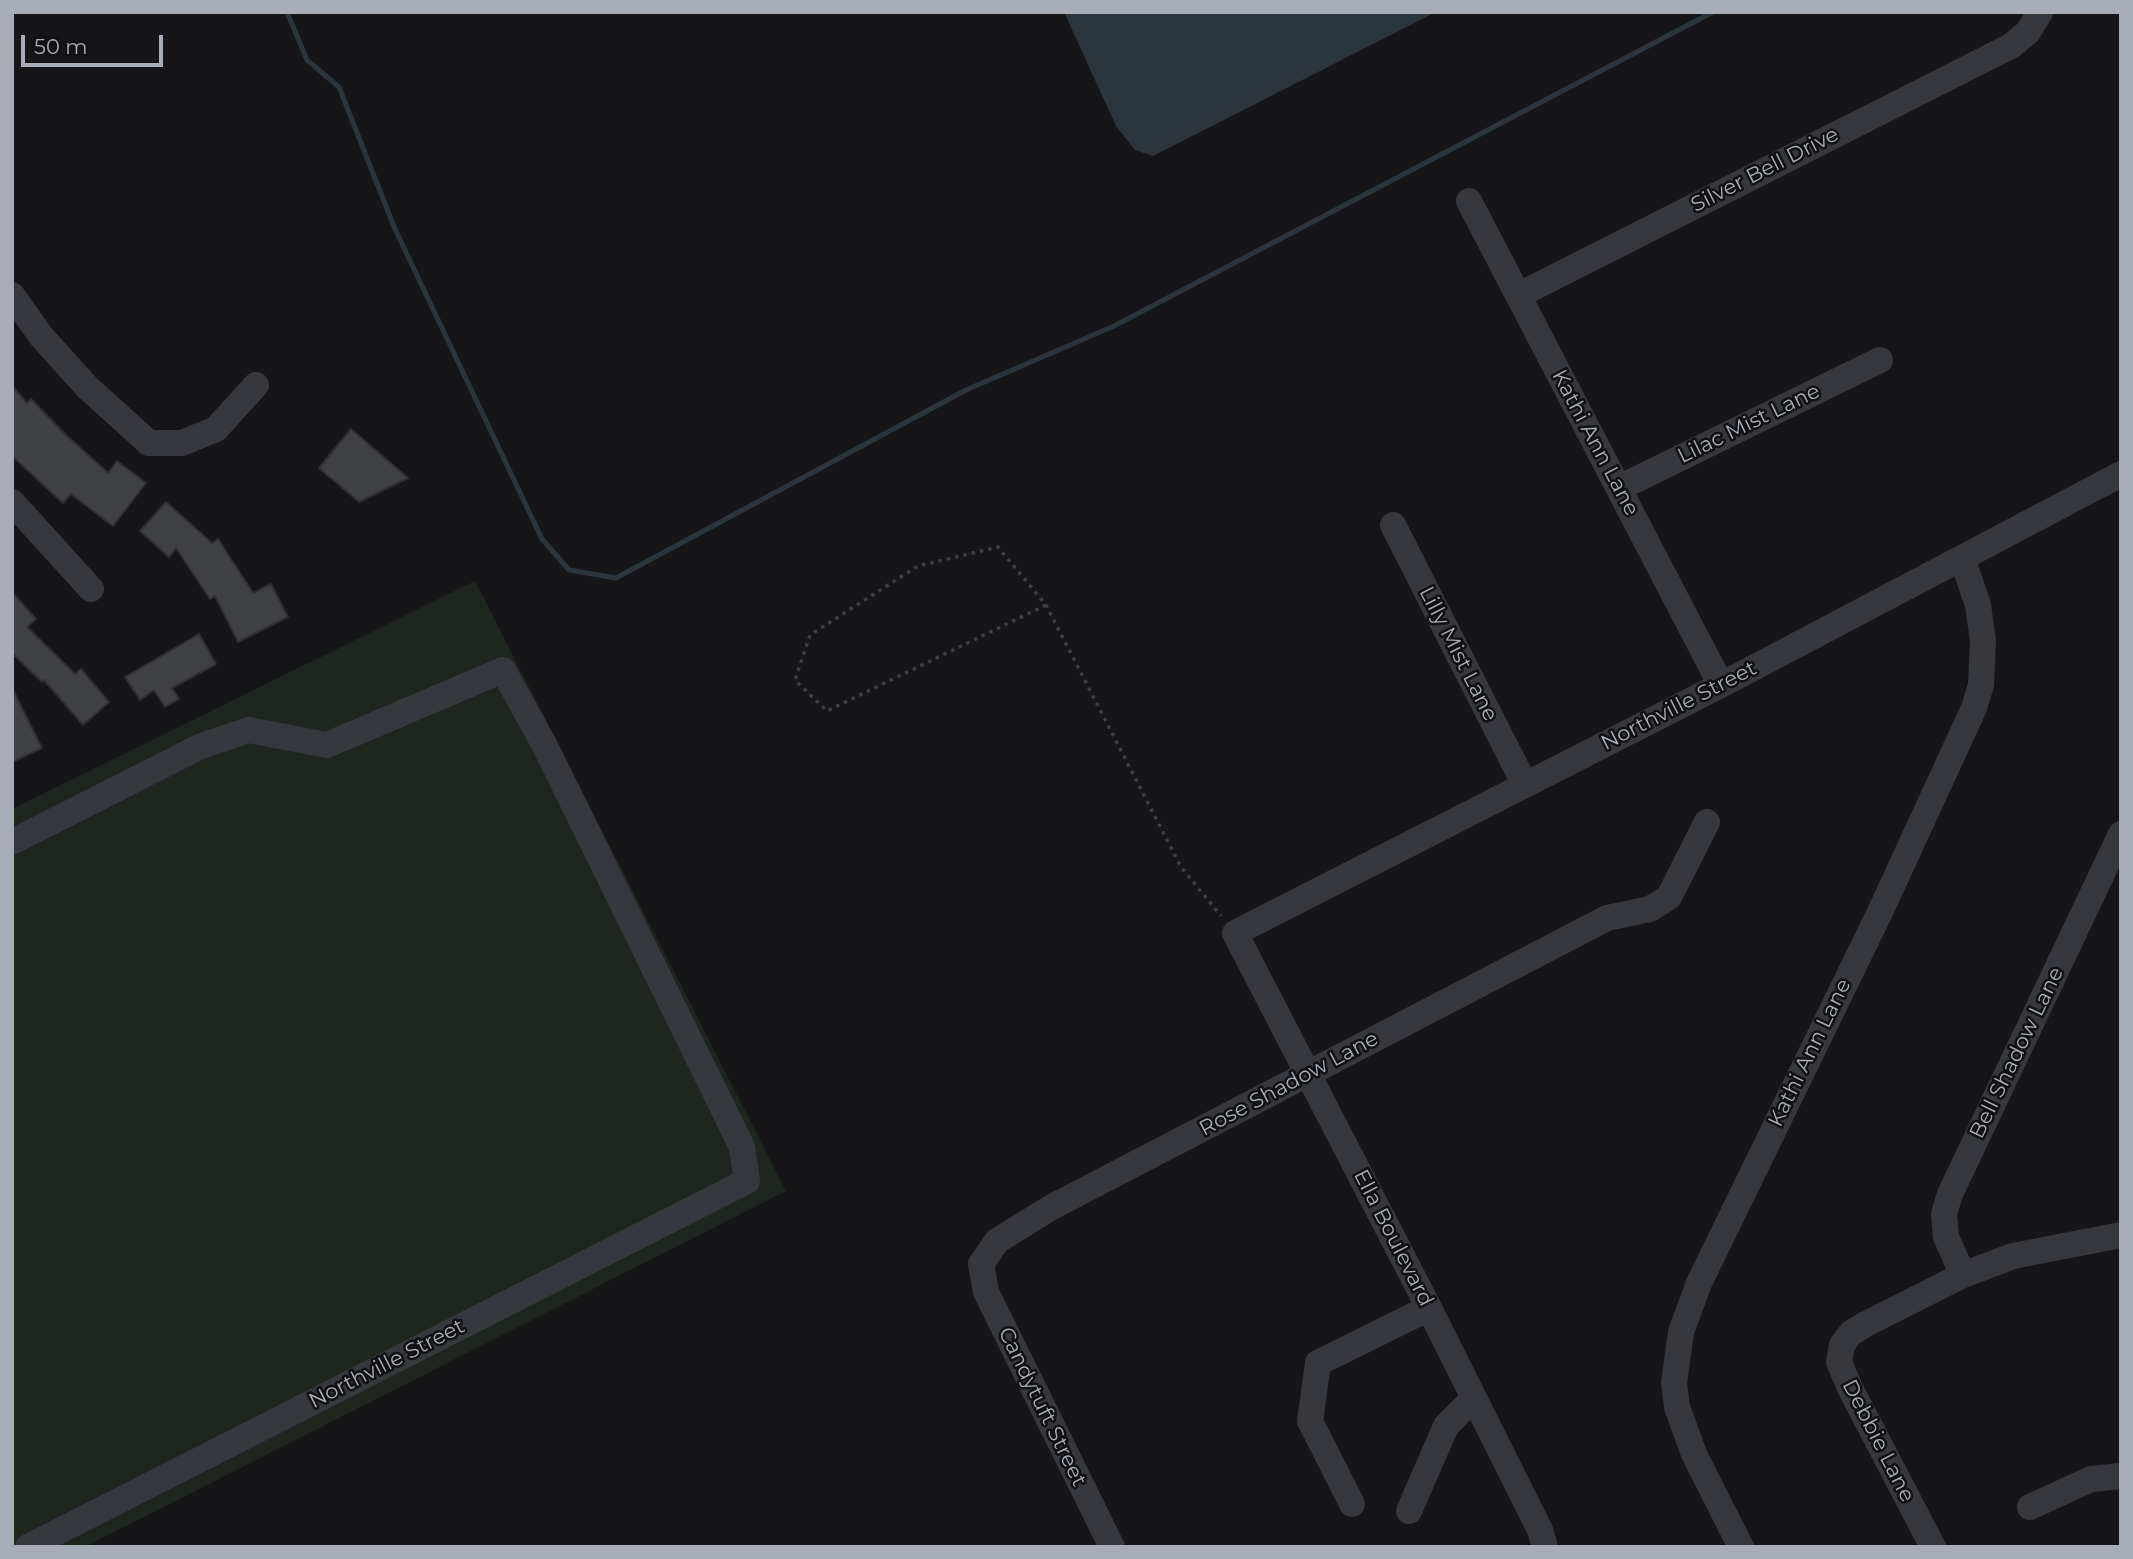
<!DOCTYPE html>
<html>
<head>
<meta charset="utf-8">
<style>
	body { margin:0 }
	#map { position:relative; width:2133px; height:1559px; overflow:hidden; background:#161618; font-family:Montserrat,sans-serif }
	canvas { display:block }
	.frame { position:absolute; inset:0; border:14px solid #a8adb8; pointer-events:none }
	.scale { position:absolute; left:21px; top:35px; width:142px; height:32px; box-sizing:border-box; border:4px solid #a8adb8; border-top:0; padding-left:9px; font-size:21px; line-height:24px; white-space:nowrap; color:#a8adb8; -webkit-text-stroke:5px #111113; paint-order:stroke }
</style>
</head>
<body>
<div id="map">
<canvas width="2133" height="1559"></canvas>
<div class="frame"></div>
<div class="scale">50 m</div>
</div>
<script>
const g = document.querySelector('canvas').getContext('2d');
g.lineJoin = 'round';
function fill(path, color) { g.fillStyle = color; g.fill(path, 'evenodd'); }
const toPath = rows => new Path2D(rows.map(r => 'M' + r).join(''));
function trace(path, color, width, dash) { g.strokeStyle = color; g.lineWidth = width; g.lineCap = dash ? 'butt' : 'round'; g.setLineDash(dash || []); g.stroke(path); }
function label(font, color, halo, rows, align = 'center') {
  g.font = font + ' Montserrat,sans-serif'; g.lineWidth = 5; g.setLineDash([]); g.textBaseline = 'middle'; g.strokeStyle = halo; g.fillStyle = color; for (const [text, x, y, turn = 0] of rows) {
    g.save(); g.translate(x, y); g.rotate((+turn || 0) * Math.PI / 180); g.textAlign = isNaN(turn) ? turn : align; if (halo) g.strokeText(text, 0, 0); g.fillText(text, 0, 0); g.restore();
  }
}
const green = toPath([
	[475,581,786,1191,85,1547,12,1547,12,809]
]);
const water = toPath([
	[1064,12,1436,12,1153,156,1135,150,1116,126]
]);
const stream = toPath([
	[287,12,307,60,339,87,395,229,542,539,569,570,616,578,966,390,1114,326,1713,12]
]);
const building = toPath([
	[12,386,27,403,31,399,66,435,108,473,117,461,146,483,113,526,71,494,63,503,12,456,12,386],
	[351,429,408,478,359,502,319,468,351,429],
	[166,502,212,543,218,539,253,593,271,584,288,617,238,642,215,596,210,599,176,548,169,557,140,531,166,502],
	[12,592,36,619,27,627,75,674,81,669,109,702,83,725,44,680,42,682,12,653,12,592],
	[199,634,216,664,172,688,179,699,165,707,154,690,140,700,125,677,199,634],
	[12,688,42,748,12,762,12,688]
]);
const path = toPath([
	[1046,605,827,711,795,680,810,635,918,566,998,547,1046,605,1181,867,1221,916]
]);
const minor = toPath([
	[1469,201,1721,685],
	[12,295,41,336,87,387,149,443,182,443,216,429,256,385],
	[1519,295,2011,46,2028,32,2040,12],
	[1619,488,1880,360],
	[12,502,91,589],
	[1393,525,1524,783],
	[12,842,201,746,249,730,327,745,503,670,545,746,742,1147,747,1181,28,1547],
	[1963,1275,1946,1237,1944,1214,1950,1194,2121,834],
	[1352,1504,1310,1421,1318,1363,1429,1308],
	[2030,1507,2091,1479,2121,1476],
	[1409,1511,1446,1426,1474,1398],
	[1112,1547,986,1292,981,1264,997,1241,1052,1207,1607,918,1650,909,1669,897,1707,822],
	[1545,1547,1540,1530,1429,1308,1235,933,1721,685,2121,474],
	[1741,1547,1694,1454,1677,1407,1674,1383,1681,1332,1699,1283,1880,912,1974,708,1981,685,1983,641,1978,605,1962,558],
	[1933,1547,1850,1388,1839,1362,1842,1345,1851,1333,1866,1324,1963,1275,2013,1256,2121,1235]
]);
const streetNames = [
	["Silver Bell Drive",1765,170,-27],
	["Lilac Mist Lane",1749,424,-26],
	["Kathi Ann Lane",1595,443,62],
	["Lilly Mist Lane",1458,654,63],
	["Northville Street",1679,706,-27],
	["Kathi Ann Lane",1810,1053,-64],
	["Bell Shadow Lane",2017,1053,-64],
	["Rose Shadow Lane",1289,1084,-28],
	["Ella Boulevard",1393,1238,63],
	["Northville Street",387,1364,-27],
	["Candytuft Street",1042,1407,64],
	["Debbie Lane",1878,1441,63]
];
fill(green, '#1e261f');
fill(water, '#2c353c');
trace(stream, '#2c353c', 5);
fill(building, '#404145');
trace(building, '#303034', 2);
trace(path, '#3d3f44', 3.5, [3.5, 5]);
trace(minor, '#37383d', 26);
label('21px', '#a8adb8', '#111113', streetNames);
</script>
</body>
</html>
